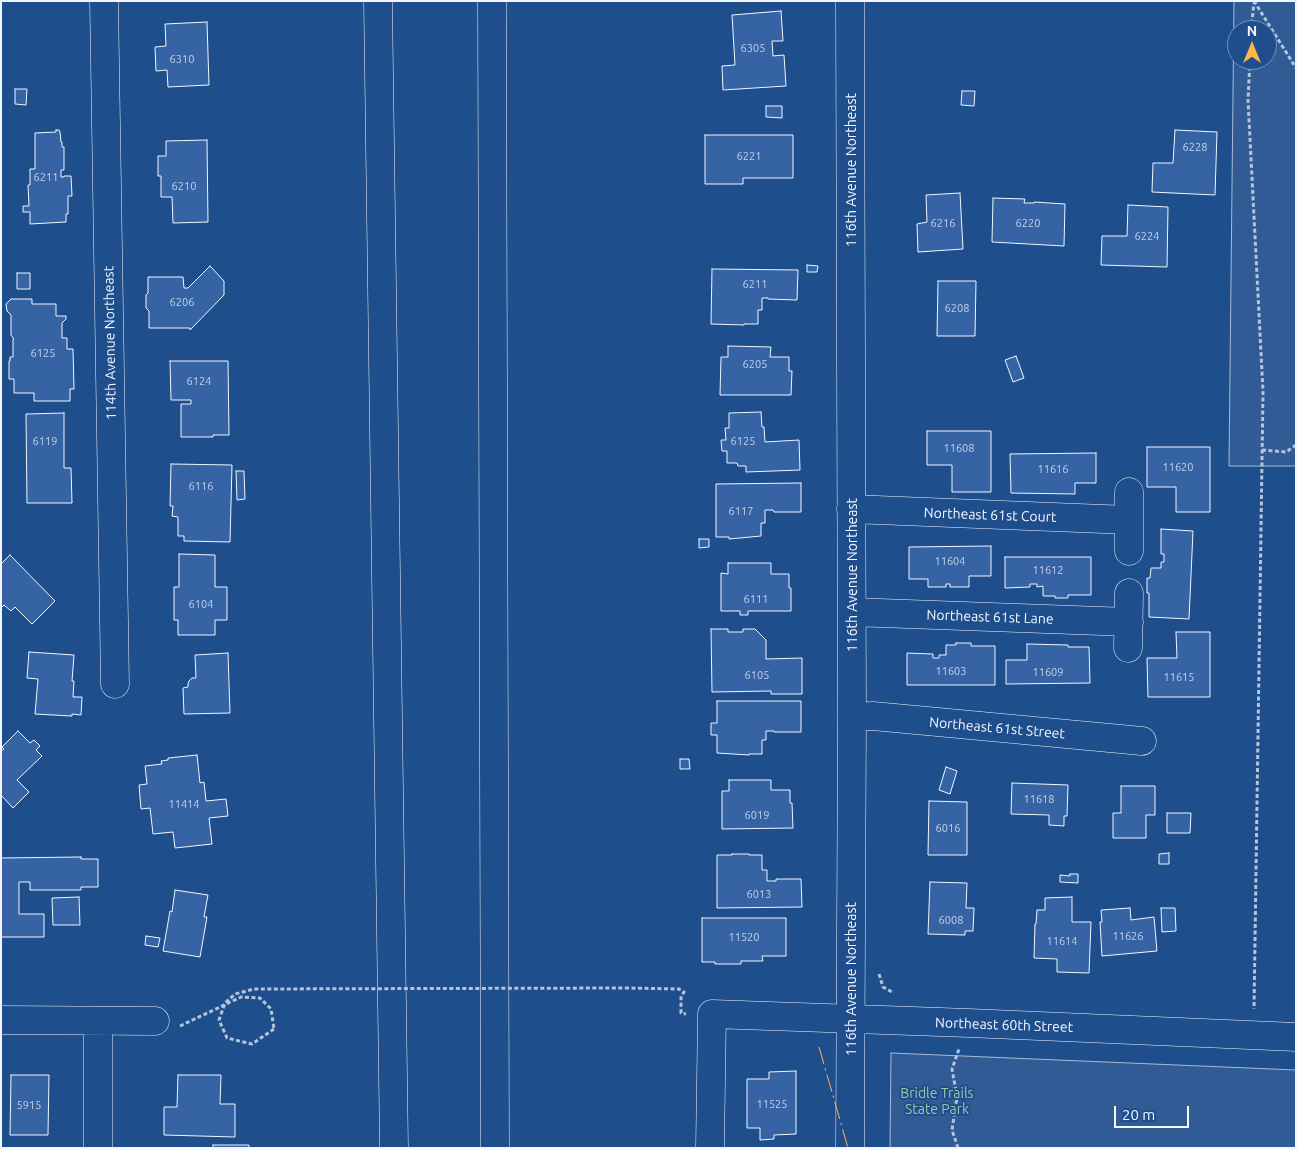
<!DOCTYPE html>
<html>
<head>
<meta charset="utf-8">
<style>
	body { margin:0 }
	#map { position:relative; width:1297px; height:1149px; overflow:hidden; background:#1f4e8c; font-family:Ubuntu,sans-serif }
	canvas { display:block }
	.frame { position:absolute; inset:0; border:2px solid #f2f6ff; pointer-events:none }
	.north { position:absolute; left:1227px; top:20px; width:50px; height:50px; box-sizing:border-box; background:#1f4e8c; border:1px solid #7391ba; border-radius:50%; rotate:0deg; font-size:14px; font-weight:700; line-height:20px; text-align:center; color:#f2f6ff }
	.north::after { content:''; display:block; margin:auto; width:18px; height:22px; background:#ffb74d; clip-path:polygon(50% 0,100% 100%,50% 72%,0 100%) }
	.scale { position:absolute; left:1114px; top:1106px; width:75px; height:22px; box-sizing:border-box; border:2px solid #f2f6ff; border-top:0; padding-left:6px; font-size:15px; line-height:18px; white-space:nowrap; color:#f2f6ff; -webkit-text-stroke:4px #1f4e8c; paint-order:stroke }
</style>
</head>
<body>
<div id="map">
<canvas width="1297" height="1149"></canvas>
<div class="frame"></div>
<div class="north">N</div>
<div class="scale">20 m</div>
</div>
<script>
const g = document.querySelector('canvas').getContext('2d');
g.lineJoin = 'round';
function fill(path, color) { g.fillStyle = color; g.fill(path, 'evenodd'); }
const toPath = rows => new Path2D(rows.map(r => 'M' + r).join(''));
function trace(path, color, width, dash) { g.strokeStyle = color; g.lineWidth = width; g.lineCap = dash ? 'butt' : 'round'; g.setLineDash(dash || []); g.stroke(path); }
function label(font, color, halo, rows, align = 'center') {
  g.font = font + ' Ubuntu,sans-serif'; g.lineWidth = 4; g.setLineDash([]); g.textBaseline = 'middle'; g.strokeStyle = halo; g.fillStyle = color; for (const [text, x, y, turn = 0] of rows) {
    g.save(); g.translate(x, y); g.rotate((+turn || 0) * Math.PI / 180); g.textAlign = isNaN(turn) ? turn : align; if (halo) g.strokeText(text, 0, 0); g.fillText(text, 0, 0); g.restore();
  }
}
const built = toPath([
	[1234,1,1296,1,1296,466,1229,466,1234,1],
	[1237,30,1267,30,1267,60,1237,60,1237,30],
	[891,1053,1296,1070,1296,1148,890,1148,891,1053]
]);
const building = toPath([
	[781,11,783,41,772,41,773,56,784,55,786,86,723,90,722,66,735,65,732,15,781,11],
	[207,22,209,85,168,87,167,70,156,71,155,47,166,46,165,24,207,22],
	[15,89,27,89,26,105,15,104,15,89],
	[962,91,975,91,974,106,961,105,962,91],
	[766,106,782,106,782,118,766,117,766,106],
	[56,130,59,130,60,132,61,142,62,142,62,147,64,147,64,170,61,170,61,177,64,177,64,176,71,176,72,196,68,196,68,214,66,214,66,222,30,224,30,212,23,212,23,206,29,206,28,185,30,185,30,169,35,169,35,133,56,132,56,130],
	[1175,130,1217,132,1215,195,1152,192,1153,163,1173,163,1175,130],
	[705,135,793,135,793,178,743,178,743,184,705,184,705,135],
	[207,140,208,222,173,223,172,197,161,197,161,176,158,176,158,156,166,156,166,141,207,140],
	[960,193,963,249,918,252,917,224,927,222,926,195,960,193],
	[993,198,1025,199,1024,203,1034,203,1034,202,1065,204,1064,246,992,242,993,198],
	[1128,205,1168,207,1167,267,1101,265,1102,236,1127,236,1128,205],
	[807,265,818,266,817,272,807,272,807,265],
	[210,266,224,281,224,295,190,330,190,328,149,328,149,311,146,308,146,295,148,293,148,277,183,277,184,288,188,288,210,266],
	[712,269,798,270,797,300,768,299,768,298,762,298,762,310,758,310,758,324,744,324,744,325,711,324,712,269],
	[17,273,30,273,30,289,17,289,17,273],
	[938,281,976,281,975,336,937,336,938,281],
	[11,299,32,299,32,304,56,304,56,316,66,316,66,319,62,323,62,338,67,338,67,349,73,349,74,389,70,389,70,401,34,401,34,393,14,393,14,379,9,379,9,361,10,361,10,357,13,357,13,339,14,339,11,335,11,315,7,311,6,304,11,299],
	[728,346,771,347,770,357,789,357,789,371,792,371,791,395,720,395,721,357,728,357,728,346],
	[1016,356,1024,378,1013,382,1005,360,1016,356],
	[170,361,228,361,229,435,213,435,213,437,181,437,181,404,191,404,191,400,171,400,170,361],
	[761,412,762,427,764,427,765,442,799,440,800,470,746,472,746,466,738,466,737,463,727,463,727,451,722,451,721,440,726,440,725,428,729,428,729,413,761,412],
	[64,413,64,468,71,468,72,503,27,503,26,414,64,413],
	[927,431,991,431,991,492,952,492,952,465,927,465,927,431],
	[1147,447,1210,447,1210,512,1176,512,1176,487,1147,487,1147,447],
	[1096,453,1096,483,1075,483,1075,494,1011,493,1010,454,1096,453],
	[171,464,232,465,230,542,184,541,184,536,178,536,178,517,172,516,173,506,170,506,171,464],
	[236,471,244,471,245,499,237,500,236,471],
	[801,483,801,512,774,512,773,510,765,510,765,523,761,523,761,536,729,539,729,537,716,537,716,484,801,483],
	[1161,529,1193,531,1189,619,1149,617,1149,593,1147,593,1147,578,1150,578,1151,568,1161,568,1161,562,1164,562,1164,554,1161,554,1161,529],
	[699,539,709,539,709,547,699,548,699,539],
	[991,546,991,576,969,576,969,587,950,587,950,584,946,584,946,587,928,587,928,579,909,579,909,547,991,546],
	[179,554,215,555,215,587,227,587,227,620,215,620,215,635,178,635,178,620,174,620,174,587,179,587,179,554],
	[10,555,55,601,32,624,15,607,11,611,4,605,1,608,1,564,10,555],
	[1005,557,1091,557,1091,595,1068,595,1068,598,1055,598,1055,596,1043,596,1043,586,1037,587,1037,584,1030,584,1030,587,1005,588,1005,557],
	[728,563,771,563,771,574,789,574,789,588,791,588,791,611,748,611,748,615,740,615,740,611,721,611,721,573,728,574,728,563],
	[711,629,728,629,728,632,743,632,743,629,755,629,766,640,766,659,802,658,802,694,771,694,771,691,712,692,711,629],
	[1176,632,1210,632,1210,697,1148,697,1147,658,1177,658,1176,632],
	[956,643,971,643,971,646,995,646,995,685,907,685,907,653,933,654,933,658,939,658,939,655,946,655,946,645,956,645,956,643],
	[1027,644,1068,645,1068,647,1089,647,1090,683,1006,684,1006,660,1027,660,1027,644],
	[29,652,74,655,72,681,74,681,73,697,82,697,81,715,72,714,72,716,35,714,38,679,27,678,29,652],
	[228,653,230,713,184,714,183,688,188,687,188,684,189,681,192,678,196,678,195,655,228,653],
	[717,701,801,701,801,732,774,732,774,731,766,731,766,740,762,740,762,754,749,754,749,755,717,753,717,735,711,735,711,723,717,723,717,701],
	[18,731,30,743,34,740,40,746,36,750,42,756,17,780,29,792,13,808,1,795,1,751,4,749,2,747,18,731],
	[197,755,200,783,204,782,206,801,226,799,228,816,209,818,212,844,175,848,173,832,153,834,150,808,141,809,139,785,147,784,145,766,162,764,161,761,168,760,168,758,197,755],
	[680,759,689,759,690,769,680,769,680,759],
	[946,767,957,771,950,794,939,790,946,767],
	[729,780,771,780,771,790,790,790,790,803,792,803,793,828,722,829,722,791,729,791,729,780],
	[1012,783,1068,785,1067,816,1064,816,1064,826,1049,825,1049,815,1011,814,1012,783],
	[1121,786,1155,786,1155,815,1146,815,1146,838,1113,838,1113,813,1121,813,1121,786],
	[929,801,967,802,967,855,928,855,929,801],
	[1167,813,1191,813,1190,833,1167,833,1167,813],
	[1169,853,1169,864,1159,864,1159,854,1169,853],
	[732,854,749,854,749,855,762,855,762,870,767,870,767,881,776,881,776,879,801,879,802,907,717,908,717,855,732,855,732,854],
	[81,857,81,859,98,859,98,887,81,887,81,890,30,890,30,882,19,882,19,914,44,914,44,937,1,937,1,858,81,857],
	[1070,874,1078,874,1078,883,1060,882,1060,875,1070,876,1070,874],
	[930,882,967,883,966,908,974,908,973,931,965,931,965,935,928,934,930,882],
	[175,890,208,895,204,917,207,917,200,957,163,951,170,911,172,912,175,890],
	[79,897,80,925,53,925,52,898,79,897],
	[1072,897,1072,922,1091,922,1089,973,1057,972,1057,959,1034,958,1035,924,1036,924,1037,910,1045,910,1045,898,1072,897],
	[1130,908,1131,920,1154,917,1157,951,1102,956,1100,922,1102,922,1101,910,1130,908],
	[1161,908,1175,908,1176,931,1162,932,1161,908],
	[702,918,786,918,786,956,762,956,763,961,741,961,741,964,715,964,715,962,702,962,702,918],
	[146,936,160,938,158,947,145,945,146,936],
	[796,1071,796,1134,774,1135,774,1139,760,1140,760,1128,747,1128,747,1079,769,1079,769,1072,796,1071],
	[11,1075,49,1075,48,1135,10,1135,11,1075],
	[178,1075,221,1075,220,1104,235,1104,235,1137,164,1135,164,1107,177,1107,178,1075],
	[213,1145,249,1145,249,1148,213,1148,213,1145]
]);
const path = toPath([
	[1254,1,1296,68],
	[1251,30,1254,3],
	[1250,60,1248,100,1263,392,1254,1009],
	[1262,450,1286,452,1296,445],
	[879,974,883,987,894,993],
	[625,988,679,989,684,992,681,996,681,1013,686,1014],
	[180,1026,241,997,260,998,271,1009,274,1029],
	[958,1148,952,1130,957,1097,952,1069,959,1049]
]);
const minor = toPath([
	[104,1,115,684],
	[850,1,852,717,850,1148],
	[1129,492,1129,551],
	[851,509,1129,520],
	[852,612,1129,622],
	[1128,648,1129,593],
	[852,717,873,716,1142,741],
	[1,1020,155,1021],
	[98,1021,98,1148],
	[710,1148,712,1014,969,1023,1296,1037]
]);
const highway = toPath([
	[378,1,394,1148],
	[492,1,495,1148]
]);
const pathBridge = toPath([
	[274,1029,252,1044,227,1038,219,1020,225,1003,235,994,254,989,625,988]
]);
const power = toPath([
	[819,1047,848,1148]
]);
const numberNames = [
	["6305",753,48],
	["6310",182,59],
	["6228",1195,147],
	["6221",749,156],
	["6211",46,177],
	["6210",184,186],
	["6216",943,223],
	["6220",1028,223],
	["6224",1147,236],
	["6211",755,284],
	["6206",182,302],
	["6208",957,308],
	["6125",43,353],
	["6205",755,364],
	["6124",199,381],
	["6119",45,441],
	["6125",743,441],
	["11608",959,448],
	["11620",1178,467],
	["11616",1053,469],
	["6116",201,486],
	["6117",741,511],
	["11604",950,561],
	["11612",1048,570],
	["6111",756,599],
	["6104",201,604],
	["11603",951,671],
	["11609",1048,672],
	["6105",757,675],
	["11615",1179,677],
	["11618",1039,799],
	["11414",184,804],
	["6019",757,815],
	["6016",948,828],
	["6013",759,894],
	["6008",951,920],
	["11626",1128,936],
	["11520",744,937],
	["11614",1062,941],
	["11525",772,1104],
	["5915",29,1105]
];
const streetNames = [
	["116th Avenue Northeast",851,170,-90],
	["114th Avenue Northeast",110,343,-91],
	["Northeast 61st Court",990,515,2],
	["116th Avenue Northeast",852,575,-90],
	["Northeast 61st Lane",990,617,2],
	["Northeast 61st Street",997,728,5],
	["116th Avenue Northeast",851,979,-90],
	["Northeast 60th Street",1004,1025,2]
];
const parkNames = [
	["Bridle Trails",937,1093],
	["State Park",937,1109]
];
fill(built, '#305b95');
trace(built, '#a8bbd7', 1);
fill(building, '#3563a3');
trace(building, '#f2f6ff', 1);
trace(minor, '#f2f6ff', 29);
trace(highway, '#f2f6ff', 29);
trace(path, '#b3c4dc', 3, [4, 2.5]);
trace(minor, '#1f4e8c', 28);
trace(highway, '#1f4e8c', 28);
trace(pathBridge, '#b3c4dc', 3, [4, 2.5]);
trace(power, '#ffb74d', 1, [18, 4, 2.5, 4]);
label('11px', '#c3d1e8', null, numberNames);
label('14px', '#f2f6ff', '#1f4e8c', streetNames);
label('14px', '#97c8a6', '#1f4e8c', parkNames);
</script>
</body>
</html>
